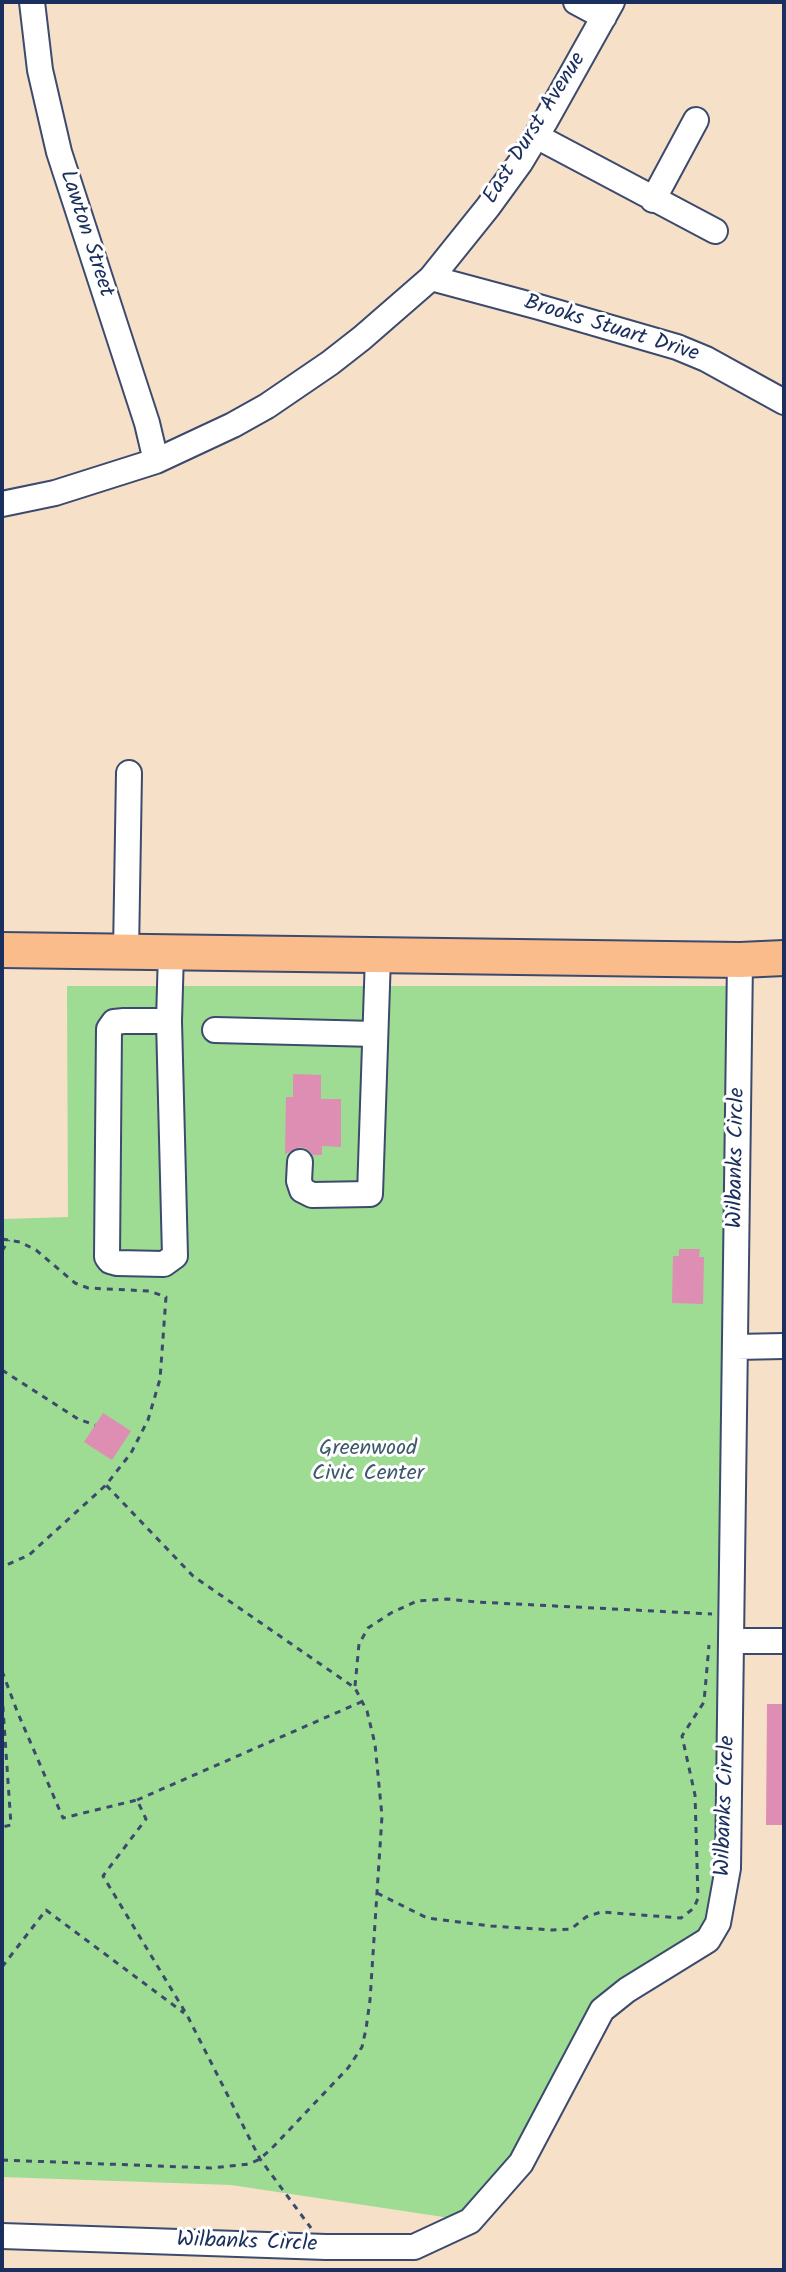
<!DOCTYPE html>
<html>
<head>
<meta charset="utf-8">
<style>
	body { margin:0 }
	#map { position:relative; width:786px; height:2272px; overflow:hidden; background:#f6e0c8; font-family:Kalam,sans-serif }
	canvas { display:block }
	.frame { position:absolute; inset:0; border:4px solid #1b2f5e; pointer-events:none }
</style>
</head>
<body>
<div id="map">
<canvas width="786" height="2272"></canvas>
<div class="frame"></div>
</div>
<script>
const g = document.querySelector('canvas').getContext('2d');
g.lineJoin = 'round';
function fill(path, color) { g.fillStyle = color; g.fill(path, 'evenodd'); }
const toPath = rows => new Path2D(rows.map(r => 'M' + r).join(''));
function trace(path, color, width, dash) { g.strokeStyle = color; g.lineWidth = width; g.lineCap = dash ? 'butt' : 'round'; g.setLineDash(dash || []); g.stroke(path); }
function label(font, color, halo, rows, align = 'center') {
  g.font = font + ' Kalam,sans-serif'; g.lineWidth = 6; g.setLineDash([]); g.textBaseline = 'middle'; g.strokeStyle = halo; g.fillStyle = color; for (const [text, x, y, turn = 0] of rows) {
    g.save(); g.translate(x, y); g.rotate((+turn || 0) * Math.PI / 180); g.textAlign = isNaN(turn) ? turn : align; if (halo) g.strokeText(text, 0, 0); g.fillText(text, 0, 0); g.restore();
  }
}
const green = toPath([
	[67,986,740,986,731,1706,708,1940,583,2044,470,2221,231,2185,2,2177,2,1219,68,1217]
]);
const building = toPath([
	[293,1074,321,1075,321,1099,341,1099,341,1147,322,1146,322,1155,313,1155,307,1149,300,1147,285,1154,286,1097,293,1097],
	[679,1249,700,1249,699,1257,704,1257,703,1304,672,1303,673,1256,679,1256],
	[103,1413,131,1431,112,1460,84,1442],
	[767,1704,784,1704,784,1825,766,1825]
]);
const path = toPath([
	[2,1239,20,1242,36,1250,75,1283,88,1288,149,1291,166,1297,160,1379,148,1420,131,1453,106,1485,29,1555,2,1567],
	[2,1251,9,1240],
	[2,1370,78,1419,95,1425],
	[2,1671,17,1711,63,1818,137,1800,146,1819,103,1876,187,2015,260,2159,311,2228],
	[355,1686,359,1644,368,1628,391,1613,417,1601,447,1599,477,1602,712,1614],
	[2,1694,11,1825,2,1827],
	[137,1800,361,1702],
	[377,1893,427,1918,491,1926,552,1930,571,1929,586,1917,601,1912,681,1918,694,1908,698,1898,695,1795,682,1736,704,1702,709,1645],
	[2,1967,46,1910,184,2013],
	[2,2160,211,2168,249,2164,260,2159,274,2146,348,2068,362,2047,366,2029,370,2000,382,1816,375,1744,367,1711,355,1688,193,1576,106,1485]
]);
const minor = toPath([
	[32,2,40,70,59,152,147,423,156,461],
	[576,2,604,17],
	[536,136,715,231],
	[653,200,696,120],
	[431,278,539,307,677,347,706,359,784,402],
	[2,504,55,493,156,461,233,425,267,406,330,363,362,338,431,278,488,207,520,163,546,120,612,2],
	[126,952,129,773],
	[169,1021,124,1021,114,1022,109,1029,107,1257,110,1261,117,1263,164,1264,175,1256,169,1021,171,952],
	[215,1030,375,1034],
	[300,1162,299,1181,302,1190,312,1195,370,1194,378,956],
	[736,1347,784,1346],
	[732,1641,784,1641],
	[2,2236,326,2247,414,2247,470,2221,521,2163,602,2010,627,1990,708,1940,718,1923,728,1868,740,960]
]);
const highway = toPath([
	[2,950,740,960,784,958]
]);
const streetNames = [
	["East Durst Avenue",536,129,-58],
	["Lawton Street",85,234,72],
	["Brooks Stuart Drive",611,330,17],
	["Wilbanks Circle",738,1158,-89],
	["Wilbanks Circle",727,1806,-88],
	["Wilbanks Circle",247,2244,2]
];
const parkNames = [
	["Greenwood",368,1450],
	["Civic Center",368,1475]
];
fill(green, '#9ddc92');
fill(building, '#de8eb3');
trace(minor, '#3c4a6e', 28);
trace(highway, '#3c4a6e', 38);
trace(path, '#3c4a6e', 3, [6, 6]);
trace(minor, '#fff', 24);
trace(highway, '#fabc8b', 34);
label('22px', '#1b2f5e', '#fff', streetNames);
label('22px', '#3c5a6b', '#fff', parkNames);
</script>
</body>
</html>
